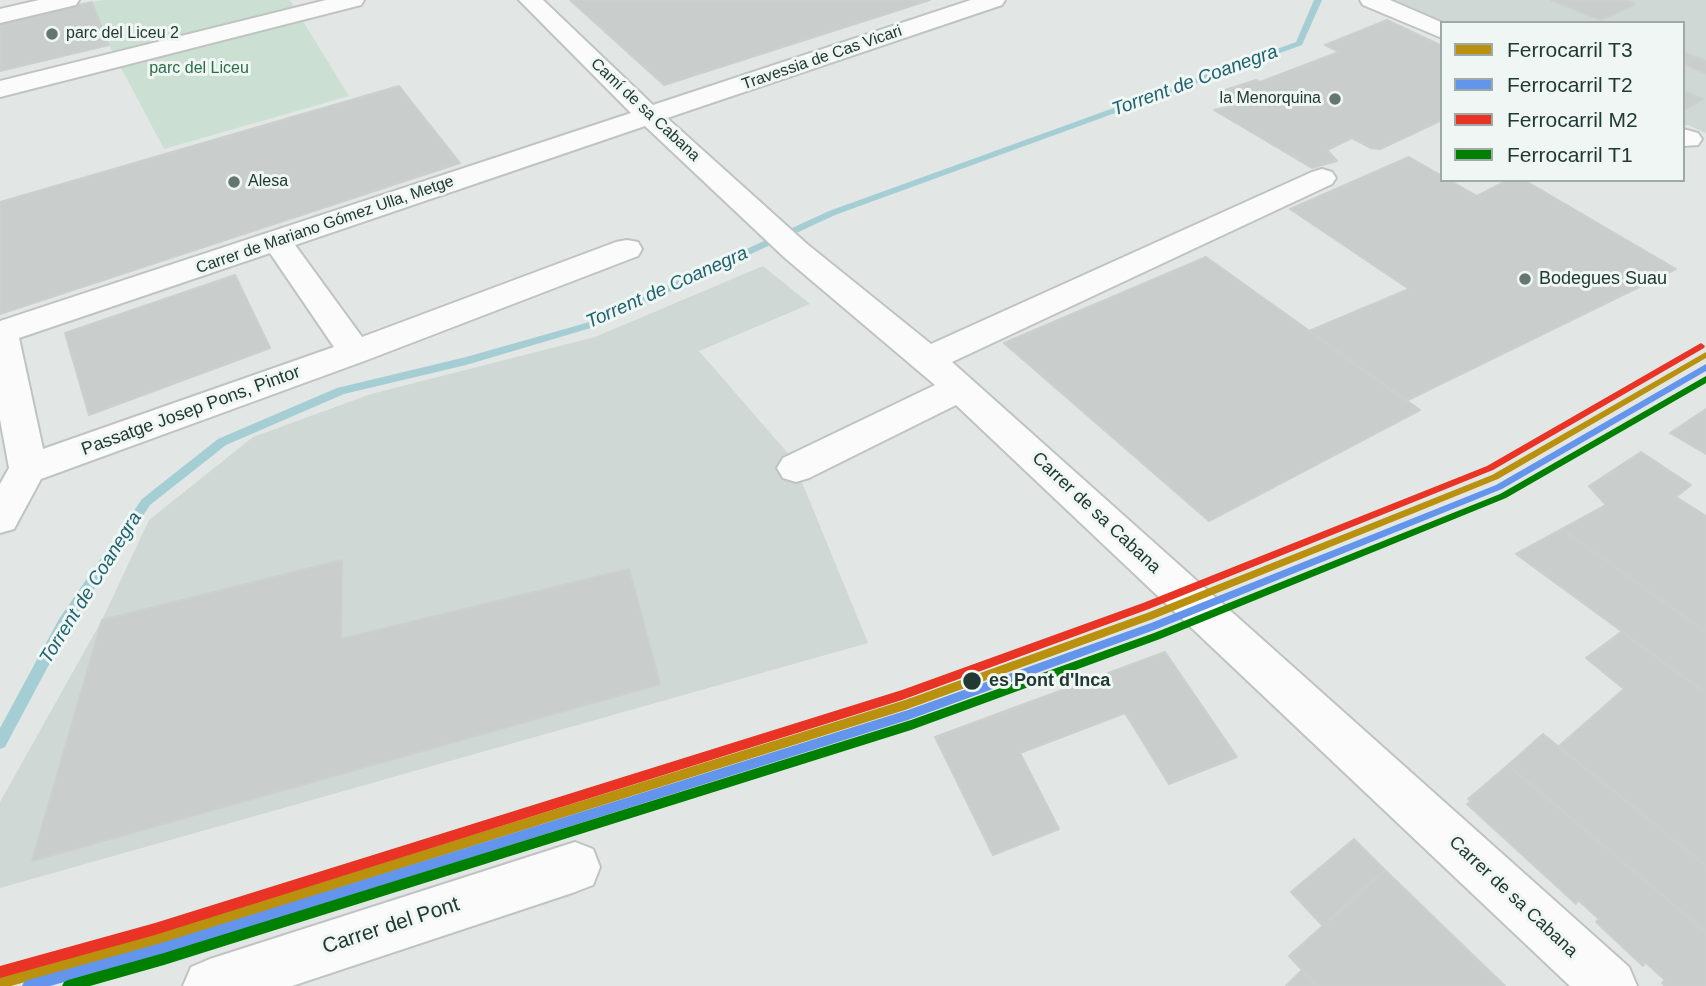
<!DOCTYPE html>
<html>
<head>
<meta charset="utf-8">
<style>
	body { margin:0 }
	#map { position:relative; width:1706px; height:986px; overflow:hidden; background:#e2e7e5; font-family:Helvetica,sans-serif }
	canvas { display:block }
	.legend { position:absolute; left:1440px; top:21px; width:245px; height:161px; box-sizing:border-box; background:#eff6f3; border:2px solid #9daaa6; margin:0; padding:9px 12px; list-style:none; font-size:21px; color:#213933 }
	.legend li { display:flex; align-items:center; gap:14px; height:35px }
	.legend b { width:35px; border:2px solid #9daaa6 }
</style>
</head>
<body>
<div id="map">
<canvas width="1706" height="986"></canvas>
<ul class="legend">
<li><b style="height:9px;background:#b9910f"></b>Ferrocarril T3</li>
<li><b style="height:9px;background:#6495ed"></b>Ferrocarril T2</li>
<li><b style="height:9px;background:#e93324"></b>Ferrocarril M2</li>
<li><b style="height:9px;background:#008000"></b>Ferrocarril T1</li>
</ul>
</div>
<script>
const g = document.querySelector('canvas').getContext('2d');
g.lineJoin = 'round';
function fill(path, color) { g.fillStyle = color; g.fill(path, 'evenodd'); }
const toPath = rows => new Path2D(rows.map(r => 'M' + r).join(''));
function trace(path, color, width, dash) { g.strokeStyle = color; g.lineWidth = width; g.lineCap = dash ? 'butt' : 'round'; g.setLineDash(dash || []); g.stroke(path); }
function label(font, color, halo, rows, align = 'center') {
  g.font = font + ' Helvetica,sans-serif'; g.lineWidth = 6; g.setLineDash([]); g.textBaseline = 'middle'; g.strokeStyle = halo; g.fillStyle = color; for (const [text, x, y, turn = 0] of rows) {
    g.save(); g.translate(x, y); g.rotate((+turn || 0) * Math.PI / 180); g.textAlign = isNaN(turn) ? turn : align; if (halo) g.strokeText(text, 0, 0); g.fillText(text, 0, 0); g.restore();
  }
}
const built = toPath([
	[1396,0,1706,0,1706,133,1688,125,1683,126,1683,23,1444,23],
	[763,266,810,304,699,351,792,458,868,643,0,888,0,802,102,620,149,520,253,437,371,394,595,337]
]);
const green = toPath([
	[103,0,290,0,349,96,164,149,109,45,93,2]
]);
const stream = toPath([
	[1314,0,1322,0,1302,45,835,215,594,327,466,365,344,394,226,445,150,505,69,627,5,747,0,749,0,728,59,619,142,499,218,439,337,388,466,357,586,323,829,211,1296,42,1314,0]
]);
const building = toPath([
	[570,0,930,0,664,85,570,0],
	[1551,0,1624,0,1635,4,1601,20,1551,0],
	[92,2,109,45,0,71,0,23,92,2],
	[1387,20,1442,46,1442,120,1380,149,1371,148,1352,138,1327,150,1337,161,1312,168,1214,110,1236,105,1219,92,1256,80,1260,82,1339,52,1325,45,1387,20],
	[1683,52,1706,61,1706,73,1683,64,1683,52],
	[399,86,460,163,0,314,0,202,399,86],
	[1683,91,1703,99,1683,110,1683,91],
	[1409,157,1442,176,1442,180,1449,180,1477,196,1508,180,1524,180,1676,269,1406,401,1309,331,1409,289,1290,209,1409,157],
	[1206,257,1420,410,1209,521,1004,343,1206,257],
	[235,275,270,348,89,415,65,333,235,275],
	[1706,409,1706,454,1670,433,1706,409],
	[1641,452,1691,485,1676,497,1706,516,1706,632,1562,529,1606,505,1589,486,1641,452],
	[1562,529,1706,632,1706,693,1516,554,1562,529],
	[342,560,341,639,629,569,660,684,32,861,102,620,342,560],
	[1621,632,1706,693,1706,866,1559,746,1624,689,1586,658,1621,632],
	[1165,652,1237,757,1169,784,1125,713,1020,753,1059,829,993,855,935,737,1165,652],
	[1543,734,1706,866,1706,932,1508,765,1543,734],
	[1508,765,1706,932,1706,986,1665,986,1662,983,1665,980,1645,962,1643,966,1596,922,1599,919,1578,900,1576,904,1467,804,1471,801,1468,799,1508,765],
	[1354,839,1385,870,1323,926,1291,892,1354,839],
	[1385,870,1505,986,1317,986,1289,956,1385,870],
	[1302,970,1317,986,1286,986,1302,970]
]);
const minor = toPath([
	[39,0,79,0,76,5,0,23,0,9,39,0],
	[326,0,364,0,361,5,0,97,0,81,326,0],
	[519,0,543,0,653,105,971,0,1005,0,1002,5,667,118,807,244,931,344,1312,172,1322,169,1332,172,1336,178,1332,184,952,362,1629,967,1637,986,1570,986,956,405,809,478,796,482,783,478,777,468,783,458,935,385,785,258,645,126,295,245,362,337,616,242,627,240,638,242,642,249,638,256,367,360,41,479,14,529,0,533,0,484,9,468,0,419,0,321,631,113,519,0],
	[270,253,334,347,43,449,19,338,270,253],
	[1360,0,1390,0,1443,23,1442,38,1363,5,1360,0],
	[1683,129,1698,133,1702,139,1698,145,1683,146,1683,129],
	[575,842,593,849,600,867,593,885,575,892,292,986,183,986,191,967,210,959,575,842]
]);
const rail1 = toPath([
	[1706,352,1706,358,1498,479,1153,619,905,710,158,945,11,986,0,986,0,977,158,933,905,700,1147,613,1492,475,1706,352]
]);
const rail2 = toPath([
	[1706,364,1706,371,1502,489,1157,629,908,720,161,955,50,986,22,986,24,982,28,980,161,943,908,710,1151,623,1496,485,1706,364]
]);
const rail3 = toPath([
	[1701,343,1705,346,1704,348,1493,470,1149,609,902,700,155,935,0,978,0,966,155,923,902,690,1143,603,1487,466,1701,343]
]);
const rail4 = toPath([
	[1706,376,1706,383,1506,498,1160,639,911,730,164,965,90,986,62,986,64,982,68,980,164,953,911,720,1154,633,1500,494,1706,376]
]);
const markers = [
	[52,34,7,"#657671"],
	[1335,99,7,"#657671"],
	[234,182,7,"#657671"],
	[1525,279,7,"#657671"],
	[972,681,10,"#213933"]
];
const farPoinames = [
	["parc del Liceu 2",66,34],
	["la Menorquina",1321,99,"right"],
	["Alesa",248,182]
];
const farStreetnames = [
	["Travessia de Cas Vicari",822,58,-19],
	["Camí de sa Cabana",645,110,43],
	["Carrer de Mariano Gómez Ulla, Metge",325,225,-19]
];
const farParknames = [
	["parc del Liceu",199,69]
];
const poiNames = [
	["Bodegues Suau",1539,279]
];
const streetNames = [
	["Passatge Josep Pons, Pintor",191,411,-20],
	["Carrer de sa Cabana",1096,513,43],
	["Carrer de sa Cabana",1513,897,43]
];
const stopNames = [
	["es Pont d'Inca",989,681]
];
const waterNames = [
	["Torrent de Coanegra",1195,81,-20],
	["Torrent de Coanegra",667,288,-24],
	["Torrent de Coanegra",91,588,-58]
];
const nearStreetnames = [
	["Carrer del Pont",391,926,-18]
];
fill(built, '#cfd8d5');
fill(green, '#cbe0d2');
fill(stream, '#a4cdd4');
fill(building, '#c9cecc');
trace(building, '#cbd0ce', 2);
trace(minor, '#bfc4c2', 4);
fill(minor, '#fbfbfb');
fill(rail1, '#b9910f');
fill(rail2, '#6495ed');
fill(rail3, '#e93324');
fill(rail4, '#008000');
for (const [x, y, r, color] of markers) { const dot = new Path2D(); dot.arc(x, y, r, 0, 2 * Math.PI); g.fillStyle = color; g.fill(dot); trace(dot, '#eff6f3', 2.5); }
label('16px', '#213933', '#eff6f3', farPoinames, 'left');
label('16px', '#213933', '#eff6f3', farStreetnames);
label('16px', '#2d6d47', '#eff6f3', farParknames);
label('18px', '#213933', '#eff6f3', poiNames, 'left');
label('18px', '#213933', '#eff6f3', streetNames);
label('bold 18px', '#213933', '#eff6f3', stopNames, 'left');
label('italic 19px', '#1f6371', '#eff6f3', waterNames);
label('21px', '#213933', '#eff6f3', nearStreetnames);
</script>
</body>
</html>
